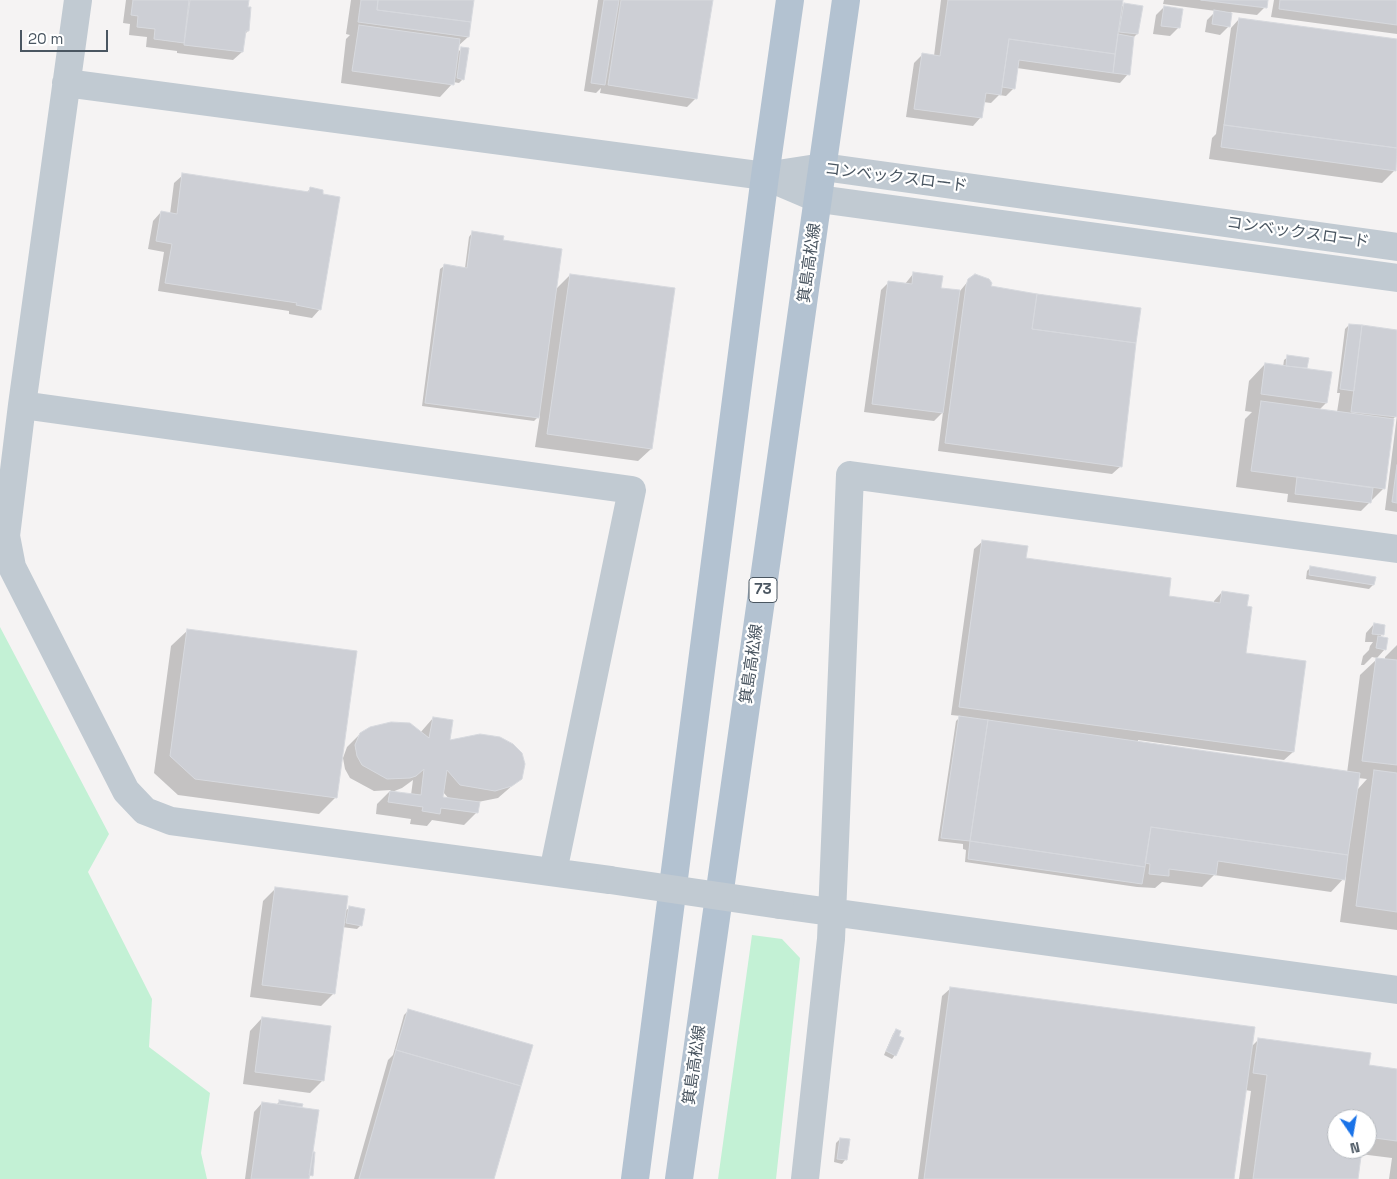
<!DOCTYPE html>
<html>
<head>
<meta charset="utf-8">
<style>
	body { margin:0 }
	#map { position:relative; width:1397px; height:1179px; overflow:hidden; background:#f5f3f3; font-family:"Space Grotesk",sans-serif }
	canvas { display:block }
	.north { position:absolute; left:1327px; top:1109px; width:50px; height:50px; box-sizing:border-box; background:#fff; border:1px solid #b7bbc0; border-radius:50%; rotate:168deg; font-size:14px; font-weight:700; line-height:20px; text-align:center; color:#4a5661 }
	.north::after { content:''; display:block; margin:auto; width:18px; height:22px; background:#1a73e8; clip-path:polygon(50% 0,100% 100%,50% 72%,0 100%) }
	.scale { position:absolute; left:20px; top:30px; width:88px; height:22px; box-sizing:border-box; border:2px solid #4a5661; border-top:0; padding-left:6px; font-size:15px; line-height:18px; white-space:nowrap; color:#4a5661; -webkit-text-stroke:4px #fff; paint-order:stroke }
</style>
</head>
<body>
<div id="map">
<canvas width="1397" height="1179"></canvas>
<div class="north">N</div>
<div class="scale">20 m</div>
</div>
<script>
const g = document.querySelector('canvas').getContext('2d');
g.lineJoin = 'round';
function fill(path, color) { g.fillStyle = color; g.fill(path, 'evenodd'); }
const toPath = rows => new Path2D(rows.map(r => 'M' + r).join(''));
function trace(path, color, width, dash) { g.strokeStyle = color; g.lineWidth = width; g.lineCap = dash ? 'butt' : 'round'; g.setLineDash(dash || []); g.stroke(path); }
function label(font, color, halo, rows, align = 'center') {
  g.font = font + ' "Space Grotesk","Noto Sans JP",sans-serif'; g.lineWidth = 4.5; g.setLineDash([]); g.textBaseline = 'middle'; g.strokeStyle = halo; g.fillStyle = color; for (const [text, x, y, turn = 0] of rows) {
    g.save(); g.translate(x, y); g.rotate((+turn || 0) * Math.PI / 180); g.textAlign = isNaN(turn) ? turn : align; if (halo) g.strokeText(text, 0, 0); g.fillText(text, 0, 0); g.restore();
  }
}
const green = toPath([
	[0,627,109,834,88,872,152,999,149,1047,210,1093,201,1153,207,1179,0,1179],
	[752,935,782,939,800,958,776,1179,718,1179]
]);
const shadow = toPath([
	[126,0,248,0,248,31,244,35,242,52,233,60,177,53,177,51,146,47,147,37,129,35,130,24,123,23],
	[351,0,473,0,468,37,457,47,456,54,462,48,463,79,459,83,453,82,452,84,440,97,341,83,346,39,350,35,346,34],
	[598,0,711,0,696,98,687,107,600,93,601,88,596,93,584,91],
	[941,0,1120,0,1121,8,1124,4,1137,34,1133,38,1128,74,1120,83,1017,68,1014,88,1006,96,999,95,991,103,983,102,981,117,973,126,906,117,914,63,922,55,934,56],
	[1164,0,1266,0,1265,7,1257,15,1231,12,1229,26,1220,35,1205,32,1207,20,1216,11,1163,4],
	[1274,0,1397,0,1397,34,1271,17],
	[1164,7,1179,27,1170,36,1153,34,1156,15],
	[1239,19,1397,41,1397,157,1395,170,1382,183,1209,159,1212,138,1216,134,1231,28],
	[183,175,306,193,310,189,320,309,312,318,289,314,289,311,158,291,164,252,148,249,153,221,161,212,170,214,174,183],
	[472,233,502,241,555,290,570,275,651,449,638,461,535,447,540,415,534,421,422,406,440,269,444,266,465,268,469,237],
	[913,274,940,289,960,291,969,280,989,287,1140,309,1121,466,1112,474,938,451,943,412,934,421,864,412,881,290,889,282,905,284],
	[1349,325,1397,331,1397,512,1385,510,1397,415,1393,419,1384,488,1361,511,1287,502,1288,494,1236,487,1245,419,1252,412,1245,411,1249,381,1265,364,1283,367,1284,360,1288,357,1306,368,1304,369,1326,403,1319,410,1337,412,1340,393,1337,393,1345,329],
	[983,541,1024,559,1168,597,1214,603,1214,601,1222,592,1245,654,1293,752,1284,760,1138,740,1138,743,1347,773,1360,675,1377,659,1385,660,1385,657,1397,645,1397,930,1340,922,1346,876,1331,892,1214,875,1202,887,1162,882,1155,888,1137,887,965,862,966,850,963,849,963,844,938,841,956,721,961,716,951,715,974,549],
	[1358,778,1367,779,1357,790],
	[1311,567,1373,585,1369,589,1306,579,1307,571],
	[1374,624,1382,634,1379,638,1385,649,1377,658,1372,657,1364,665,1361,665,1363,656,1369,650,1370,646,1373,642,1365,642,1366,633],
	[188,630,336,797,319,814,178,795,154,773,171,646],
	[433,718,448,741,521,778,498,798,478,802,477,812,464,825,432,820,427,826,410,824,411,819,376,814,377,804,391,790,374,791,350,778,345,769,343,758,347,747,360,734,420,733],
	[413,780,411,795,392,792,402,788],
	[443,792,450,800,442,799],
	[276,888,344,912,349,908,361,925,357,929,342,927,333,994,321,1006,250,997,263,901],
	[951,988,1251,1047,1258,1040,1368,1066,1397,1070,1397,1179,1389,1179,1392,1158,1360,1154,1357,1179,1239,1179,1251,1091,1245,1090,1233,1179,918,1179,942,996],
	[1337,1119,1367,1119,1367,1149,1337,1149],
	[408,1011,493,1179,354,1179,388,1060,393,1055,404,1015],
	[262,1018,322,1081,310,1093,243,1084,250,1031],
	[896,1030,898,1036,895,1055,892,1059,884,1055,893,1034],
	[279,1102,301,1107,299,1108,311,1153,314,1153,311,1175,308,1179,245,1179,254,1112,262,1103,276,1105],
	[840,1139,845,1160,842,1164,834,1162,836,1143]
]);
const building = toPath([
	[133,0,189,0,184,43,154,39,155,29,137,27,138,16,131,15,133,0],
	[190,0,249,0,248,7,251,7,249,31,246,31,243,52,184,45,190,0],
	[361,0,378,0,377,10,471,22,469,37,358,22,361,0],
	[378,0,474,0,471,22,377,10,378,0],
	[604,0,619,0,605,85,591,83,604,0],
	[621,0,713,0,697,99,608,85,621,0],
	[948,0,1123,0,1115,54,1009,39,1001,95,986,93,982,118,914,109,922,53,940,56,948,0],
	[1201,0,1268,0,1267,8,1201,0],
	[1280,0,1397,0,1397,25,1279,9,1280,0],
	[1124,3,1143,6,1138,34,1119,32,1124,3],
	[1164,6,1183,9,1180,28,1161,26,1164,6],
	[1214,10,1232,13,1230,27,1212,24,1214,10],
	[1239,18,1397,39,1397,148,1224,125,1239,18],
	[359,25,460,39,454,85,352,71,359,25],
	[1118,34,1134,37,1130,75,1113,73,1118,34],
	[1009,39,1115,54,1113,73,1019,60,1015,89,1002,87,1009,39],
	[461,47,469,48,464,80,457,78,461,47],
	[1224,125,1397,148,1396,171,1221,147,1224,125],
	[182,173,309,192,310,187,323,190,323,194,340,197,321,310,296,305,297,303,165,283,172,244,156,241,161,211,177,214,182,173],
	[472,231,504,236,503,240,562,249,539,418,425,403,444,264,467,268,472,231],
	[913,272,943,276,941,288,960,290,943,413,872,404,888,281,912,284,913,272],
	[570,274,675,288,652,449,547,434,570,274],
	[975,274,989,279,992,283,991,286,1037,294,1032,329,1136,343,1122,467,945,443,966,286,968,279,975,274],
	[1037,294,1141,308,1136,343,1032,329,1037,294],
	[1349,324,1362,325,1354,391,1340,389,1349,324],
	[1362,325,1397,330,1397,417,1351,412,1362,325],
	[1287,355,1309,358,1307,368,1286,366,1287,355],
	[1265,363,1332,372,1327,403,1261,394,1265,363],
	[1261,401,1394,419,1385,489,1251,471,1261,401],
	[1397,465,1397,503,1392,502,1397,465],
	[1297,477,1373,488,1371,503,1295,494,1297,477],
	[982,540,1028,546,1026,558,1171,578,1169,596,1220,603,1222,591,1249,595,1247,606,1252,607,1246,653,1306,661,1294,752,959,707,982,540],
	[1310,566,1376,577,1374,585,1309,575,1310,566],
	[1374,623,1385,625,1384,635,1372,634,1374,623],
	[187,629,357,651,337,798,195,779,170,756,187,629],
	[1378,636,1388,638,1386,650,1376,648,1378,636],
	[1376,658,1397,660,1397,765,1362,761,1376,658],
	[959,716,988,720,970,841,941,838,959,716],
	[433,717,453,720,450,740,480,734,500,737,513,744,522,753,525,764,522,779,512,786,495,791,460,785,447,770,443,797,480,802,478,813,441,808,440,814,422,811,423,807,388,802,390,791,421,795,424,769,416,776,410,778,387,779,362,765,357,756,355,745,360,733,370,727,391,722,410,723,429,738,433,717],
	[988,720,1360,773,1348,855,1151,827,1145,867,970,841,988,720],
	[1374,770,1397,773,1397,912,1356,906,1374,770],
	[1151,827,1348,855,1345,880,1218,861,1216,875,1169,869,1169,876,1149,874,1150,864,1145,863,1151,827],
	[970,841,1145,867,1142,884,968,859,970,841],
	[275,887,348,896,335,994,262,985,275,887],
	[349,906,365,909,362,926,346,923,349,906],
	[950,987,1255,1027,1234,1179,924,1179,950,987],
	[408,1009,533,1045,521,1086,396,1050,408,1009],
	[262,1017,331,1026,324,1081,255,1072,262,1017],
	[896,1029,901,1031,899,1036,904,1038,896,1056,886,1051,896,1029],
	[1258,1038,1371,1053,1369,1065,1397,1069,1397,1141,1367,1137,1367,1119,1337,1119,1337,1149,1362,1149,1358,1179,1253,1179,1267,1075,1253,1073,1258,1038],
	[396,1050,521,1086,494,1179,359,1179,396,1050],
	[279,1100,303,1104,302,1107,279,1104,279,1100],
	[262,1102,319,1110,309,1179,251,1179,262,1102],
	[840,1138,850,1139,847,1160,837,1159,840,1138],
	[313,1152,315,1152,313,1176,309,1175,313,1152]
]);
const minor = toPath([
	[78,0,22,405,6,536,12,567,126,791,145,811,171,821,610,880],
	[66,83,765,176,819,199,1397,278],
	[765,176,823,167,1397,247],
	[22,405,632,490,553,872],
	[780,905,1397,990],
	[805,1179,831,939,850,475,1397,549]
]);
const major = toPath([
	[635,1179,765,176,790,0],
	[679,1179,846,0]
]);
const minorBridge = toPath([
	[610,880,780,905]
]);
const shields = [
	[763,590,28]
];
const shieldNames = [
	["73",763,590]
];
const streetNames = [
	["コンベックスロード",896,178,7],
	["コンベックスロード",1298,233,8],
	["箕島高松線",810,263,-82],
	["箕島高松線",752,664,-82],
	["箕島高松線",695,1065,-82]
];
fill(green, '#c3f1d5');
fill(shadow, '#0003');
fill(building, '#cdcfd5');
trace(building, '#d7d9de', 1);
trace(minor, '#c1cad2', 28);
trace(major, '#b3c2d1', 28);
trace(minorBridge, '#c1cad2', 28);
for (const [x, y, w] of shields) { const box = new Path2D(); box.roundRect(x - w / 2, y - 12.5, w, 25, 4); g.fillStyle = '#fff'; g.fill(box); trace(box, '#4a5661', 1); }
label('bold 15px', '#4a5661', null, shieldNames);
label('16px', '#4a5661', '#fff', streetNames);
</script>
</body>
</html>
